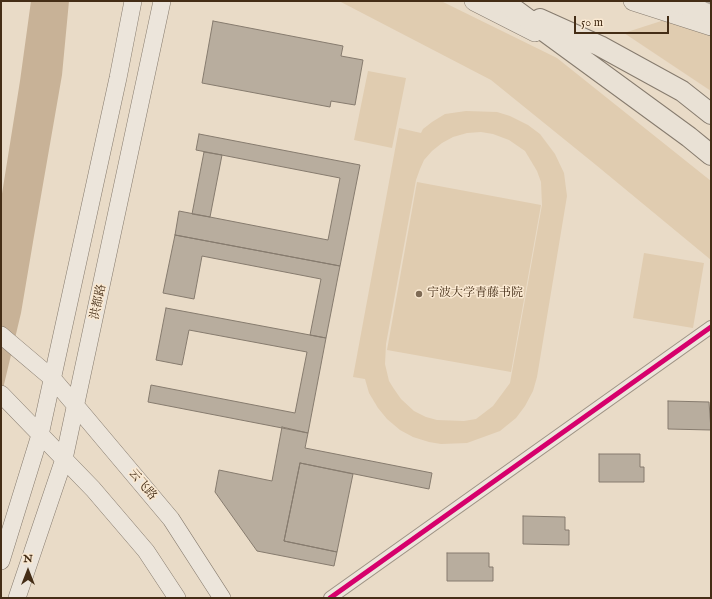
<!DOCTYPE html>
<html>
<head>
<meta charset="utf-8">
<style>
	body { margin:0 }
	#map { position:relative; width:712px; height:599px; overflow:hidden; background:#e9dbc7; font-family:"IM FELL English",serif }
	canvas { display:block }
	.frame { position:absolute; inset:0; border:2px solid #442d16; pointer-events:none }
	.north { position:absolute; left:8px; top:551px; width:40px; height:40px; -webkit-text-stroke:3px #fae9d2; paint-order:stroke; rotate:0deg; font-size:11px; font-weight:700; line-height:16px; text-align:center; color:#442d16 }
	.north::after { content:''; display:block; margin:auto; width:14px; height:18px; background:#442d16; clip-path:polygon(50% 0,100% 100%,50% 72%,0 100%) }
	.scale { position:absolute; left:574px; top:16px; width:95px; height:18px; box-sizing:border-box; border:2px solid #442d16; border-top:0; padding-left:5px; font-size:12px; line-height:14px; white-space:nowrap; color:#442d16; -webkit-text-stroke:3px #fae9d2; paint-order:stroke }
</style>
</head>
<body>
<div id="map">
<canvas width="712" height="599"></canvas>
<div class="frame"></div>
<div class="north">N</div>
<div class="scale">50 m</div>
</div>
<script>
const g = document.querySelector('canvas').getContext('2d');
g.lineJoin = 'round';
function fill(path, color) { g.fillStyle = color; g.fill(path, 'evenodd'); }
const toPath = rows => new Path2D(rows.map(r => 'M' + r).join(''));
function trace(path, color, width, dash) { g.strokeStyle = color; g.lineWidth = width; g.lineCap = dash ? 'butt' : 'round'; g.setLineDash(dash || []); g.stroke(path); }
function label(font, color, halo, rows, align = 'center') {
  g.font = font + ' "IM FELL English","Noto Serif SC",serif'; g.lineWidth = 3; g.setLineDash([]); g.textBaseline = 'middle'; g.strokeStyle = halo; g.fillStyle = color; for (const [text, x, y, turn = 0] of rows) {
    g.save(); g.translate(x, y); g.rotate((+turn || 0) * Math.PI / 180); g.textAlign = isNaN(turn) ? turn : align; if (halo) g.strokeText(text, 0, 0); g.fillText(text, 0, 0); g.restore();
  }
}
const green = toPath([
	[339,1,441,1,557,58,711,181,711,260,596,165,491,80],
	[711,5,711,91,624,33],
	[368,71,406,78,392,148,354,140],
	[466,111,497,112,510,116,528,125,540,134,555,154,564,173,567,196,537,377,533,391,525,406,516,418,500,431,467,443,441,444,429,442,413,437,400,430,387,419,378,408,369,393,365,379,353,377,399,128,421,133,423,129,432,122,445,114],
	[481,132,493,134,509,140,525,151,537,171,541,182,542,205,510,383,493,406,476,419,464,421,437,420,426,417,414,411,401,399,394,389,389,381,385,364,386,344,416,180,420,169,424,160,432,151,442,143,453,137,467,133],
	[417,182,541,205,511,372,387,350],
	[644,253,704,263,693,328,633,318]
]);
const water = toPath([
	[31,1,69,1,62,75,34,236,21,313,1,397,1,200,20,81]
]);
const building = toPath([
	[213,21,343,46,341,56,363,60,355,105,331,101,330,107,202,83,213,21],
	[199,134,360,165,340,266,175,235,179,211,328,240,340,178,196,150,199,134],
	[204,152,222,155,210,217,192,214,204,152],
	[175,235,340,266,326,338,310,335,321,279,202,256,194,299,163,293,175,235],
	[166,308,326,338,308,433,148,402,151,385,295,413,307,352,189,330,182,365,156,360,166,308],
	[668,401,709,402,711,430,668,429,668,401],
	[282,427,308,433,305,448,432,473,429,489,300,463,284,541,337,552,334,566,257,551,215,492,219,470,272,481,282,427],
	[599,454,640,454,640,467,644,467,644,482,599,482,599,454],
	[300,463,353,474,337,552,284,541,300,463],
	[523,516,565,517,565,530,569,530,569,545,523,544,523,516],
	[447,553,489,553,489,567,493,567,493,581,447,581,447,553]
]);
const minor = toPath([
	[330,598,711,327]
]);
const secondary = toPath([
	[1,335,53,379,76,406,171,519,222,598],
	[1,394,93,489,146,551,177,598],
	[1,561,40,435,118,78,133,1],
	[17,598,64,459,162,1]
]);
const primary = toPath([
	[474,1,535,32],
	[633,1,711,26]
]);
const trunk = toPath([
	[503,1,689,137,711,155],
	[674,1,711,13],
	[540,19,600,46,682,91,711,114]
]);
const rail = toPath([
	[706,1,711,3]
]);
const cycleway = toPath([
	[330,598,711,327]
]);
const markers = [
	[419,294,4,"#7e6a54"]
];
const poiNames = [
	["宁波大学青藤书院",427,294]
];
const streetNames = [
	["洪都路",99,302,-78],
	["云飞路",142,485,50]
];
fill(green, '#e0ccb0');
fill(water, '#c8b297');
fill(building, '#b8ad9e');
trace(building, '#867b6e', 1);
trace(minor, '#9e9385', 14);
trace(secondary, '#867b6e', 18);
trace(primary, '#867b6e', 20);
trace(trunk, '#867b6e', 22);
trace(minor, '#ece5db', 12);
trace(secondary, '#ece5db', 17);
trace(primary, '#e9e1d5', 19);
trace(trunk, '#e9e1d5', 20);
trace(rail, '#aea69c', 3, [7, 7]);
trace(cycleway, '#d6006c', 5);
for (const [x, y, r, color] of markers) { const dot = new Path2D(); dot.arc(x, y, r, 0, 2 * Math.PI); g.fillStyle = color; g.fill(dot); trace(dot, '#fae9d2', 1.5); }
label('12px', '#442d16', '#fae9d2', poiNames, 'left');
label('12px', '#442d16', '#fae9d2', streetNames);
</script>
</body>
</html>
